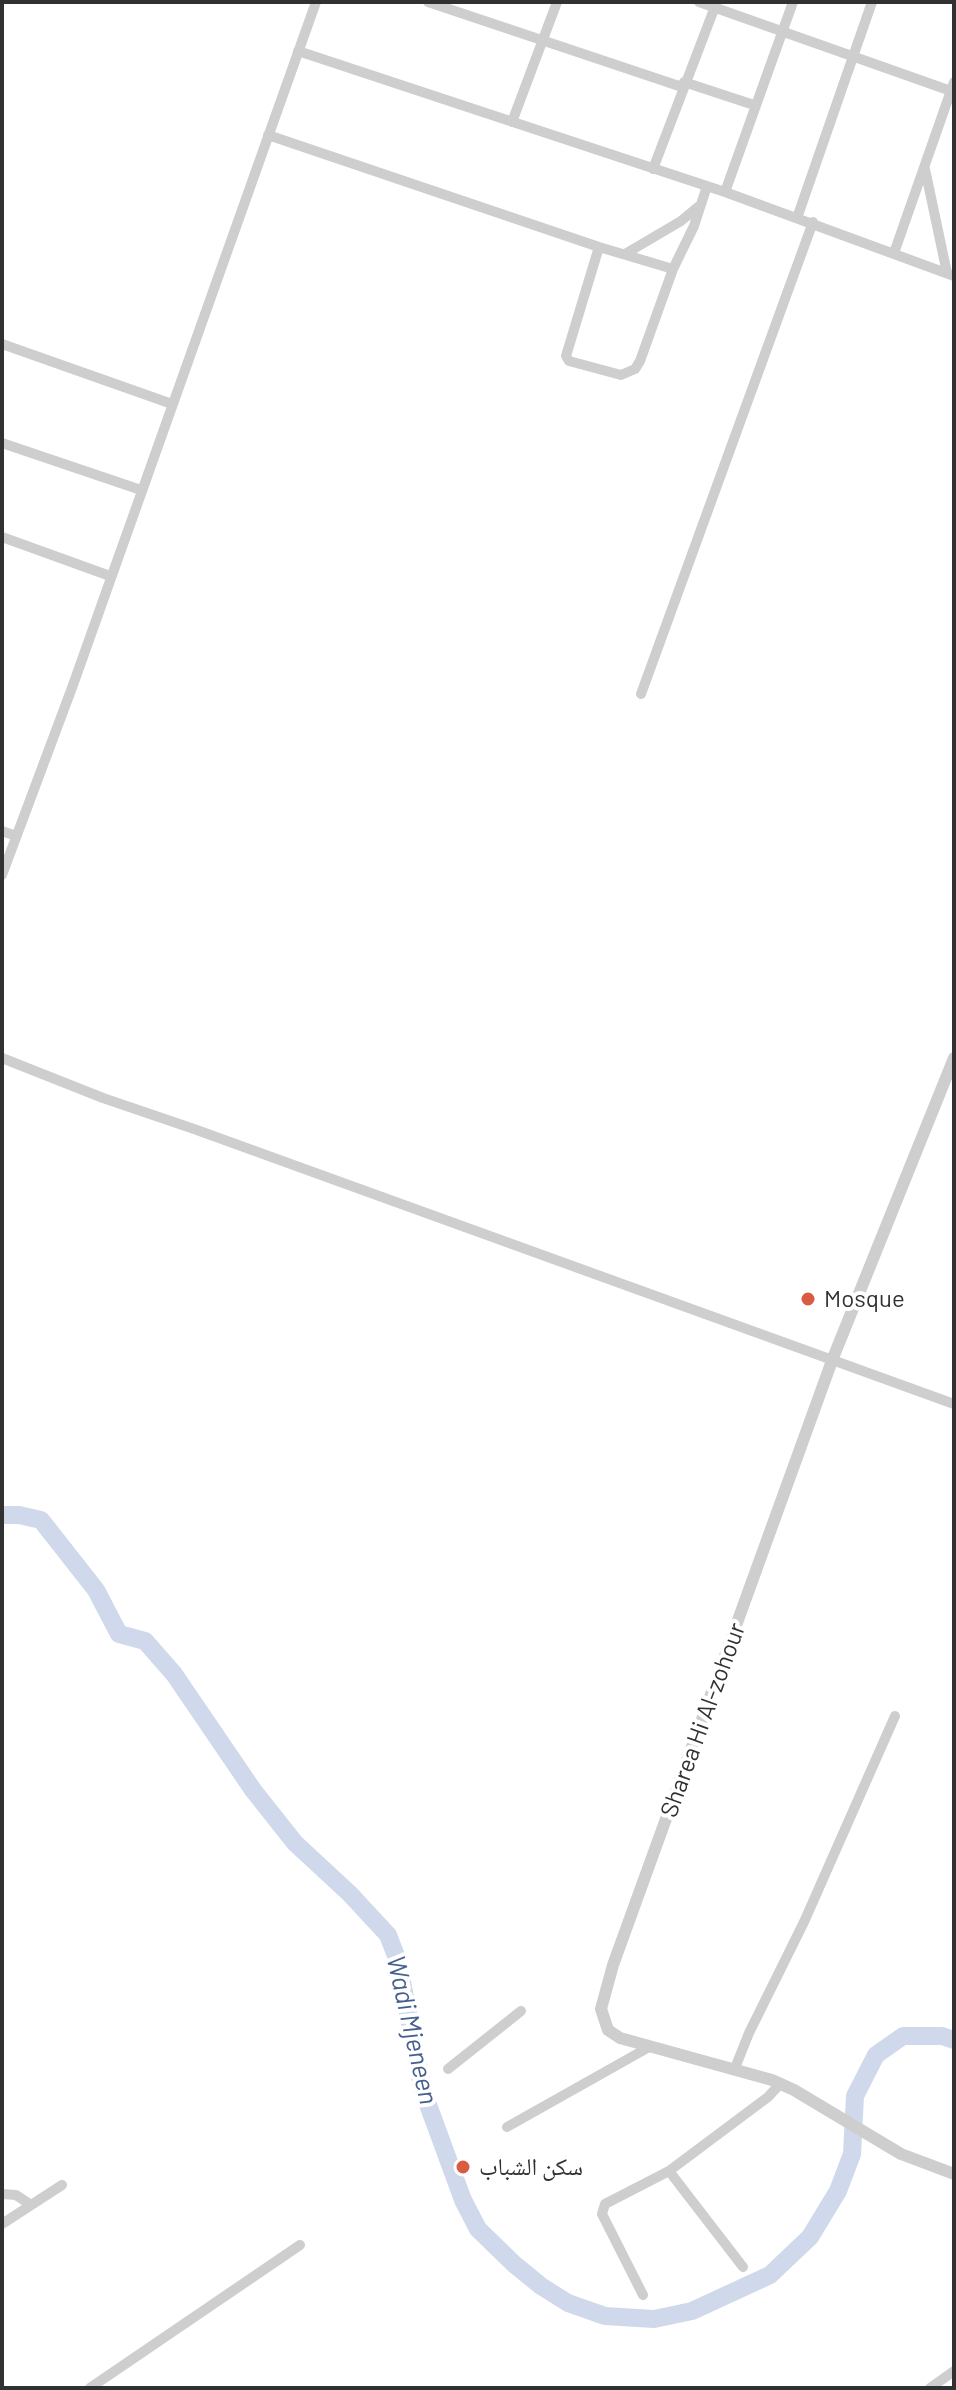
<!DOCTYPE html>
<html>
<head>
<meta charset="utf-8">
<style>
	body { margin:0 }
	#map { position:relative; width:956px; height:2390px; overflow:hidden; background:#fff; font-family:Barlow,sans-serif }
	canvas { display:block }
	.frame { position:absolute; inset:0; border:4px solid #313131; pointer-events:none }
</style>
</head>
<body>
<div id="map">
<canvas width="956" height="2390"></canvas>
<div class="frame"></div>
</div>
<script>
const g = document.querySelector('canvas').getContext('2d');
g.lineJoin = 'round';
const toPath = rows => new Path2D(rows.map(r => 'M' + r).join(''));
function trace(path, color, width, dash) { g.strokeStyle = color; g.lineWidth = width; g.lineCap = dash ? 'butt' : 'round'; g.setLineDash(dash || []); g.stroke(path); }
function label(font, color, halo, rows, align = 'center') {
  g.font = font + ' Barlow,"Noto Naskh Arabic",sans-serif'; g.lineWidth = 8; g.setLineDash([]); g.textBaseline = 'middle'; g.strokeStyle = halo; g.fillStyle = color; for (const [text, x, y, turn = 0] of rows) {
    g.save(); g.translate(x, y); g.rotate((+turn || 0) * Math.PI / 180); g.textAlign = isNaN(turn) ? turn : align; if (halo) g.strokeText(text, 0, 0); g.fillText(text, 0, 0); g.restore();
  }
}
const river = toPath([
	[2,1515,19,1515,41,1520,96,1590,119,1634,145,1641,174,1674,253,1790,295,1843,350,1894,388,1935,398,1961,423,2091,463,2200,478,2229,514,2264,541,2286,568,2303,605,2316,654,2319,692,2311,770,2275,810,2237,838,2191,852,2154,855,2096,876,2055,903,2036,942,2036,954,2040]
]);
const minor = toPath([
	[428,2,682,87],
	[699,2,951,91],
	[298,51,725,192,954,276],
	[684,82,754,105],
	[512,122,557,2],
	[268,135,599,247,673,269],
	[653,169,716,4],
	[925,169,947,273],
	[725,192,793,2],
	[797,218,872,2],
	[599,247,566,356,569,361,621,375,635,369,640,361,673,269,694,226,707,186],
	[894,253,954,82],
	[625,254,681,221,699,206],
	[2,344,172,404],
	[2,443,141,490],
	[2,537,110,576],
	[641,694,813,222],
	[2,831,16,836],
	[2,875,73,685,316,2],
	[2,1058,103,1098,194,1129,954,1404],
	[735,2068,749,2033,804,1922,895,1716],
	[448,2069,521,2011],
	[507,2127,651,2046],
	[669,2171,743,2267],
	[2,2194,16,2195,31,2205],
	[2,2224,62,2185],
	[643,2295,602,2214,605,2204,669,2171,768,2097,780,2084],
	[90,2388,300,2245],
	[930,2388,954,2371]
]);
const tertiary = toPath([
	[954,1058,833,1358,613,1965,601,2009,608,2030,620,2038,772,2080,794,2090,901,2154,954,2174]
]);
const markers = [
	[808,1299,8,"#d95b42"],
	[463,2167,8,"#d95b42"]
];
const poiNames = [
	["Mosque",824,1299],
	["سكن الشباب",479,2167]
];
const streetNames = [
	["Sharea Hi Al-zohour",703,1720,-70]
];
const waterNames = [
	["Wadi Mjeneen",412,2030,77]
];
trace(river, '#cfd9eb', 18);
trace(minor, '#cecece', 10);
trace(tertiary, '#cecece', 12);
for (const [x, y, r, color] of markers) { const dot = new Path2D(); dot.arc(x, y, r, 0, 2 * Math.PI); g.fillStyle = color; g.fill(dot); trace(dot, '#fff', 3); }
label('24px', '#313131', '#fff', poiNames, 'left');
label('24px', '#313131', '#fff', streetNames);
label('italic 26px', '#44608e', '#fff', waterNames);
</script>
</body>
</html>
